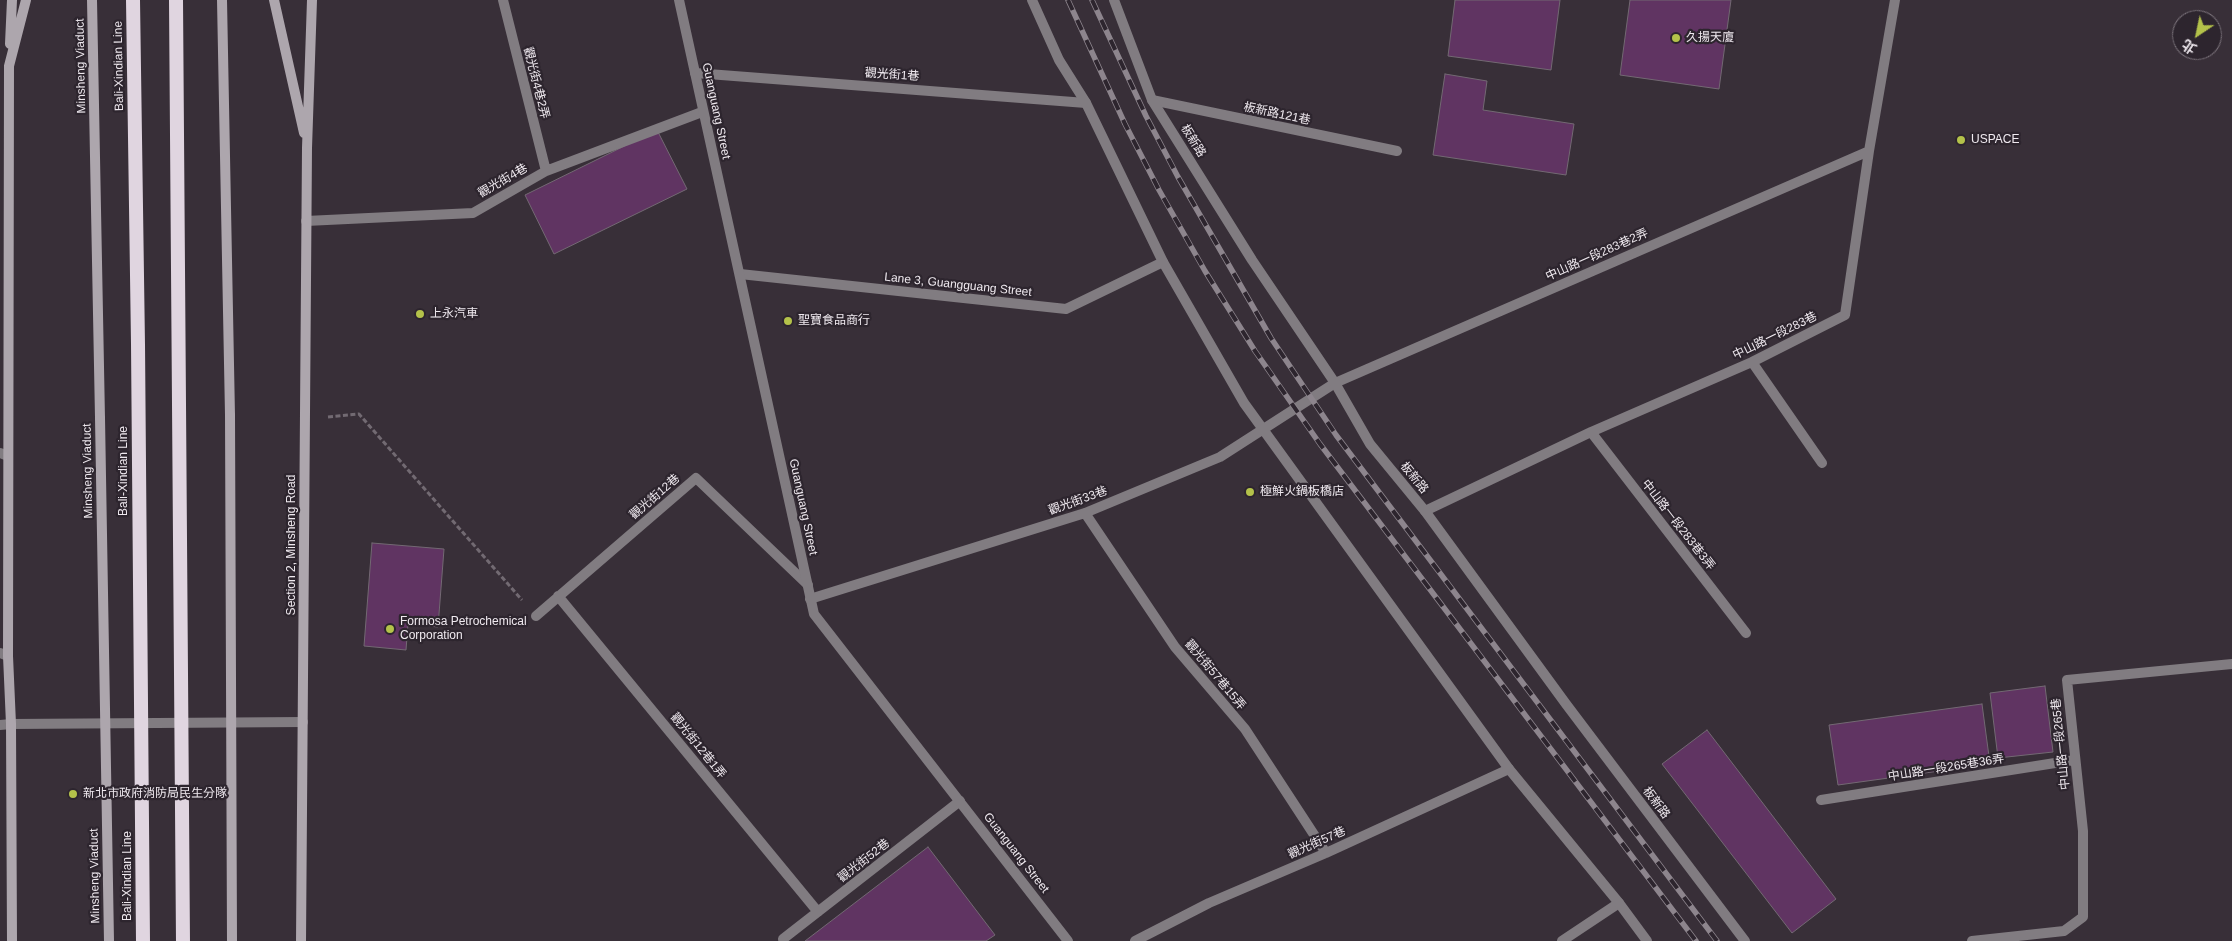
<!DOCTYPE html>
<html>
<head>
<meta charset="utf-8">
<style>
	body { margin:0 }
	#map { position:relative; width:2232px; height:941px; overflow:hidden; background:#382f38; font-family:Arial,"Noto Sans TC",sans-serif }
	canvas { display:block }
	.north { position:absolute; left:2172px; top:10px; width:50px; height:50px; box-sizing:border-box; background:#2d252e; border:1px solid #7b737b; border-radius:50%; rotate:214deg; font-size:14px; font-weight:700; line-height:20px; text-align:center; color:#efe9ef }
	.north::after { content:''; display:block; margin:auto; width:18px; height:22px; background:#b4c24a; clip-path:polygon(50% 0,100% 100%,50% 72%,0 100%) }
</style>
</head>
<body>
<div id="map">
<canvas width="2232" height="941"></canvas>
<div class="north">北</div>
</div>
<script>
const g = document.querySelector('canvas').getContext('2d');
g.lineJoin = 'round';
function fill(path, color) { g.fillStyle = color; g.fill(path, 'evenodd'); }
const toPath = rows => new Path2D(rows.map(r => 'M' + r).join(''));
function trace(path, color, width, dash) { g.strokeStyle = color; g.lineWidth = width; g.lineCap = dash ? 'butt' : 'round'; g.setLineDash(dash || []); g.stroke(path); }
function label(font, color, halo, rows, align = 'center') {
  g.font = font + ' Arial,"Noto Sans TC",sans-serif'; g.lineWidth = 4.5; g.setLineDash([]); g.textBaseline = 'middle'; g.strokeStyle = halo; g.fillStyle = color; for (const [text, x, y, turn = 0] of rows) {
    g.save(); g.translate(x, y); g.rotate((+turn || 0) * Math.PI / 180); g.textAlign = isNaN(turn) ? turn : align; if (halo) g.strokeText(text, 0, 0); g.fillText(text, 0, 0); g.restore();
  }
}
const building = toPath([
	[1455,0,1560,0,1551,70,1448,56,1455,0],
	[1630,0,1731,0,1719,89,1620,75,1630,0],
	[1445,74,1487,81,1483,110,1574,124,1566,175,1433,155,1445,74],
	[657,130,687,189,554,254,525,195,657,130],
	[372,543,444,549,438,627,408,624,406,650,364,646,372,543],
	[2045,686,2053,752,1998,758,1990,693,2045,686],
	[1982,704,1990,764,1838,785,1829,725,1982,704],
	[1707,730,1836,899,1792,933,1662,764,1707,730],
	[928,847,995,935,986,941,805,941,928,847]
]);
const path = toPath([
	[328,417,359,414,522,600]
]);
const service = toPath([
	[503,0,546,171],
	[695,73,1086,103],
	[1152,100,1397,151],
	[306,221,473,213,546,171,702,112],
	[740,274,1066,309,1163,262],
	[1752,362,1822,463],
	[1591,432,1746,633],
	[0,453,8,456],
	[1425,511,1591,432,1752,362,1845,315,1869,151,1895,0],
	[1085,513,1175,647,1245,729,1326,853],
	[558,596,818,912],
	[810,599,1085,513,1220,457,1335,383,1869,151],
	[536,616,696,478,808,585],
	[0,653,8,656],
	[0,725,11,724],
	[1821,800,2074,760],
	[783,939,960,801],
	[1135,941,1209,903,1326,853,1509,769],
	[1562,941,1619,903],
	[1972,941,2064,931,2083,917,2083,831,2067,680,2232,664]
]);
const minor = toPath([
	[679,0,814,614,1068,941],
	[1032,0,1059,60,1086,103,1163,262,1244,403,1509,769,1619,903,1647,941],
	[1114,0,1152,100,1252,260,1335,383,1370,444,1425,511,1566,704,1745,941],
	[11,724,303,722]
]);
const secondary = toPath([
	[92,0,100,418],
	[222,0,230,415],
	[274,0,304,133],
	[10,44,12,0],
	[12,941,11,724,8,656,9,66,26,0],
	[301,941,307,148,312,0]
]);
const rail = toPath([
	[1068,0,1125,124,1159,190,1205,271,1255,351,1320,444,1696,941],
	[1092,0,1146,116,1178,177,1271,338,1336,435,1717,941]
]);
const secondaryBridge = toPath([
	[230,415,232,941],
	[100,418,109,941]
]);
const trunkBridge = toPath([
	[133,0,138,344,143,941],
	[176,0,183,941]
]);
const markers = [
	[1676,38,5,"#b4c24a"],
	[1961,140,5,"#b4c24a"],
	[420,314,5,"#b4c24a"],
	[788,321,5,"#b4c24a"],
	[1250,492,5,"#b4c24a"],
	[390,629,5,"#b4c24a"],
	[73,794,5,"#b4c24a"]
];
const poiNames = [
	["久揚天廈",1686,38],
	["USPACE",1971,140],
	["上永汽車",430,314],
	["聖寶食品商行",798,321],
	["極鮮火鍋板橋店",1260,492],
	["Formosa Petrochemical",400,622],
	["Corporation",400,636],
	["新北市政府消防局民生分隊",83,794]
];
const streetNames = [
	["Minsheng Viaduct",81,66,-91],
	["Bali-Xindian Line",119,66,-91],
	["觀光街1巷",892,75,4],
	["觀光街4巷2弄",536,83,76],
	["Guanguang Street",716,111,78],
	["板新路121巷",1277,114,12],
	["板新路",1193,141,58],
	["觀光街4巷",503,181,-30],
	["中山路一段283巷2弄",1597,255,-24],
	["Lane 3, Guangguang Street",958,285,6],
	["中山路一段283巷",1775,336,-26],
	["Minsheng Viaduct",88,471,-91],
	["Bali-Xindian Line",124,471,-90],
	["板新路",1414,478,51],
	["觀光街12巷",655,497,-41],
	["觀光街33巷",1078,501,-20],
	["Guanguang Street",803,507,78],
	["中山路一段283巷3弄",1678,525,52],
	["Section 2, Minsheng Road",292,545,-90],
	["觀光街57巷15弄",1215,675,50],
	["中山路一段265巷",2061,744,-96],
	["觀光街12巷1弄",698,746,51],
	["中山路一段265巷36弄",1946,768,-9],
	["板新路",1656,803,53],
	["觀光街57巷",1317,843,-24],
	["Guanguang Street",1016,853,52],
	["觀光街52巷",864,861,-38],
	["Minsheng Viaduct",95,876,-91],
	["Bali-Xindian Line",128,876,-90]
];
fill(building, '#603462');
trace(building, '#736973', 1);
trace(path, '#726a72', 3, [5, 2.5]);
trace(service, '#817c81', 10);
trace(minor, '#817c81', 10);
trace(secondary, '#ada6ad', 10);
trace(rail, '#8d858d', 5.5);
trace(rail, '#2d252e', 4, [11]);
trace(secondaryBridge, '#ada6ad', 10);
trace(trunkBridge, '#e0d5e0', 14);
for (const [x, y, r, color] of markers) { const dot = new Path2D(); dot.arc(x, y, r, 0, 2 * Math.PI); g.fillStyle = color; g.fill(dot); trace(dot, '#2d252e', 2); }
label('12px', '#efe9ef', '#2d252e', poiNames, 'left');
label('12px', '#efe9ef', '#2d252e', streetNames);
</script>
</body>
</html>
